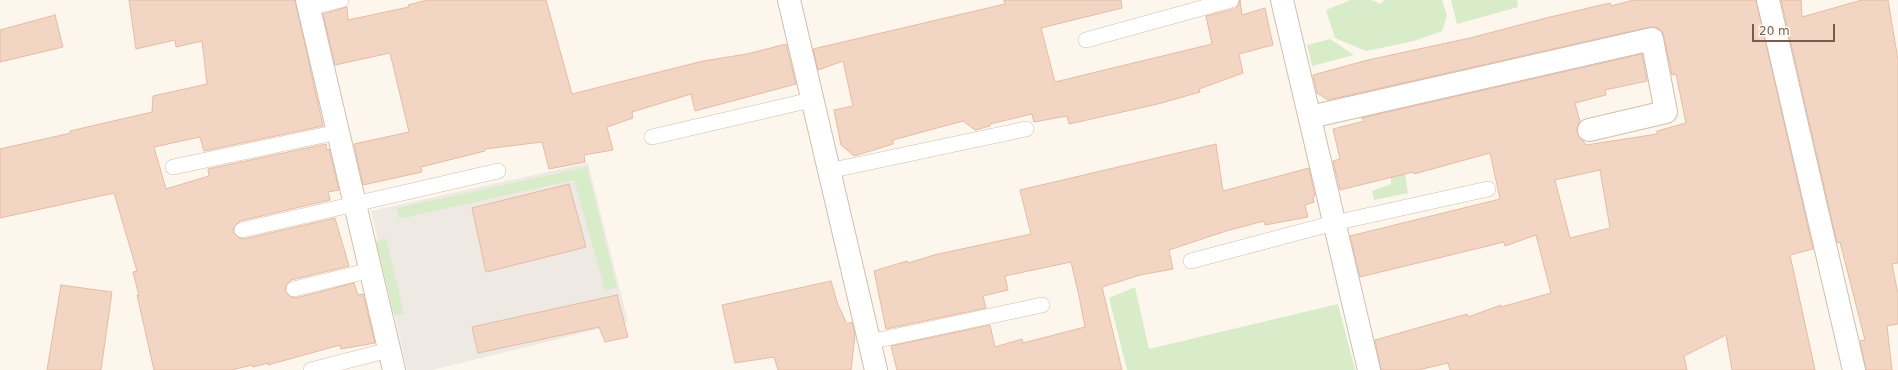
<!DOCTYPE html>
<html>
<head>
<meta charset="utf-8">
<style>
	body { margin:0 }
	#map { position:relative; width:1898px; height:370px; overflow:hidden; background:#fdf6ec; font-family:"DejaVu Sans",sans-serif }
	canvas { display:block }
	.scale { position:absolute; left:1752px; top:24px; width:83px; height:18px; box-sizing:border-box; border:2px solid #7a5c4d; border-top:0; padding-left:5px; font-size:12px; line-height:14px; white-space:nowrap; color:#7a5c4d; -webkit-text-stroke:3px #fffaf3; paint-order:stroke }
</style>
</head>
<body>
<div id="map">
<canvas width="1898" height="370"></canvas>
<div class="scale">20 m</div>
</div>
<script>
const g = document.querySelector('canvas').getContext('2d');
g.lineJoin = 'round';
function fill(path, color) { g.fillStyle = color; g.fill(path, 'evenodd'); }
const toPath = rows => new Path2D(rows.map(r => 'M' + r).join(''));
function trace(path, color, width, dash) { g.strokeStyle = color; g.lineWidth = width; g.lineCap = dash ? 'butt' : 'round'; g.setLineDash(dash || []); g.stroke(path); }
const industrial = toPath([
	[588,163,628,322,432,370,407,370,371,211]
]);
const green = toPath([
	[1351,0,1371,0,1381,4,1384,0,1442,0,1447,16,1442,31,1414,41,1366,51,1335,38,1326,10],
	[1451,0,1517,0,1518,7,1457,24],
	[1330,39,1354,55,1312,66,1307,45],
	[587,167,617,288,605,290,574,180,399,219,397,208],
	[1405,173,1408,193,1374,200,1372,191,1391,184,1391,175],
	[386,239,404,313,394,315,376,241],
	[1135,287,1149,349,1338,304,1355,370,1127,370,1109,298]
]);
const building = toPath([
	[129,0,295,0,323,126,204,151,200,137,154,147,166,189,209,176,208,169,326,144,327,150,329,149,339,190,328,192,330,200,240,221,234,227,233,232,239,238,244,239,335,218,349,266,291,280,286,286,285,292,291,297,296,298,354,283,358,295,363,294,375,343,341,349,340,345,268,365,268,363,253,367,252,365,231,370,154,370,137,295,139,296,133,272,137,271,114,193,0,218,0,149,71,133,70,131,152,112,153,96,207,84,202,41,176,47,175,40,136,49,129,0],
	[427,0,546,0,572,94,703,61,747,54,786,44,796,84,695,111,691,94,632,112,633,118,607,127,613,150,584,155,585,162,549,169,542,142,485,149,485,151,421,167,422,172,363,185,354,144,409,132,390,53,335,65,323,14,347,7,348,20,409,7,408,5,427,0],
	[1004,0,1121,0,1122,8,1041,28,1055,82,1212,44,1206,16,1234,9,1238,6,1240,0,1242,15,1265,8,1273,45,1239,54,1243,73,1199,89,1200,92,1158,104,1069,124,1067,116,1034,122,1032,114,990,124,990,126,975,130,963,121,893,140,893,144,854,156,841,145,834,110,853,106,843,61,818,70,813,49,1005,4,1004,0],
	[1634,0,1756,0,1813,249,1790,255,1815,370,1732,370,1726,335,1684,356,1687,370,1450,370,1448,363,1418,370,1381,370,1375,340,1467,314,1468,317,1501,305,1501,307,1551,293,1536,235,1505,246,1504,242,1360,277,1350,236,1500,199,1490,153,1414,174,1413,172,1340,190,1333,161,1340,159,1333,129,1365,121,1361,118,1642,54,1647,81,1605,90,1606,95,1575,103,1580,122,1577,127,1577,132,1586,145,1657,134,1657,131,1686,123,1676,74,1672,75,1664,37,1662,31,1656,27,1650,27,1328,100,1317,93,1313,75,1368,60,1470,38,1550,17,1610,3,1611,6,1634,0],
	[1600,170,1610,228,1570,238,1555,180,1600,170],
	[1781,0,1801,0,1802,17,1862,0,1888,0,1898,60,1898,263,1892,264,1898,294,1898,324,1887,326,1892,370,1866,370,1860,341,1865,340,1840,242,1837,243,1781,0],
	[55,15,63,47,0,62,0,30,55,15],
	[1216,144,1223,191,1309,168,1315,196,1313,197,1314,202,1305,205,1308,217,1265,225,1264,221,1226,231,1169,250,1173,269,1140,275,1102,287,1122,370,897,370,891,346,990,325,995,347,1022,339,1023,343,1085,327,1079,296,1071,262,1005,276,1008,290,983,296,986,308,886,329,874,271,907,261,908,263,934,255,1031,234,1020,190,1216,144],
	[569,184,586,247,486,272,472,208,569,184],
	[831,281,838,305,847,324,852,322,855,335,851,370,778,370,774,357,735,363,722,305,831,281],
	[61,285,112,292,101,370,47,370,61,285],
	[617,295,628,337,605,342,599,327,478,353,472,327,617,295]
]);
const lane = toPath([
	[308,8,341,0],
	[1086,40,1231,0],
	[652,137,811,100],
	[173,167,338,132],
	[828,171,1026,129],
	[242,230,498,171],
	[1191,261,1334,223,1488,189],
	[294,289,371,270],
	[869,342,1042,305],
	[311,370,389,350]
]);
const street = toPath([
	[307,0,394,370],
	[789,0,876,370],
	[1282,0,1369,370],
	[1768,0,1854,370],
	[1310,117,1652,39,1666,112,1589,130]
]);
fill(industrial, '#efe9e4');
fill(green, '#d8ecc9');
fill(building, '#f3d5c3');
trace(building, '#e6bba3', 1);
trace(lane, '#d1beb0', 16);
trace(street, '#d1beb0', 24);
trace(lane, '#fff', 15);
trace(street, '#fff', 22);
</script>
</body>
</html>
